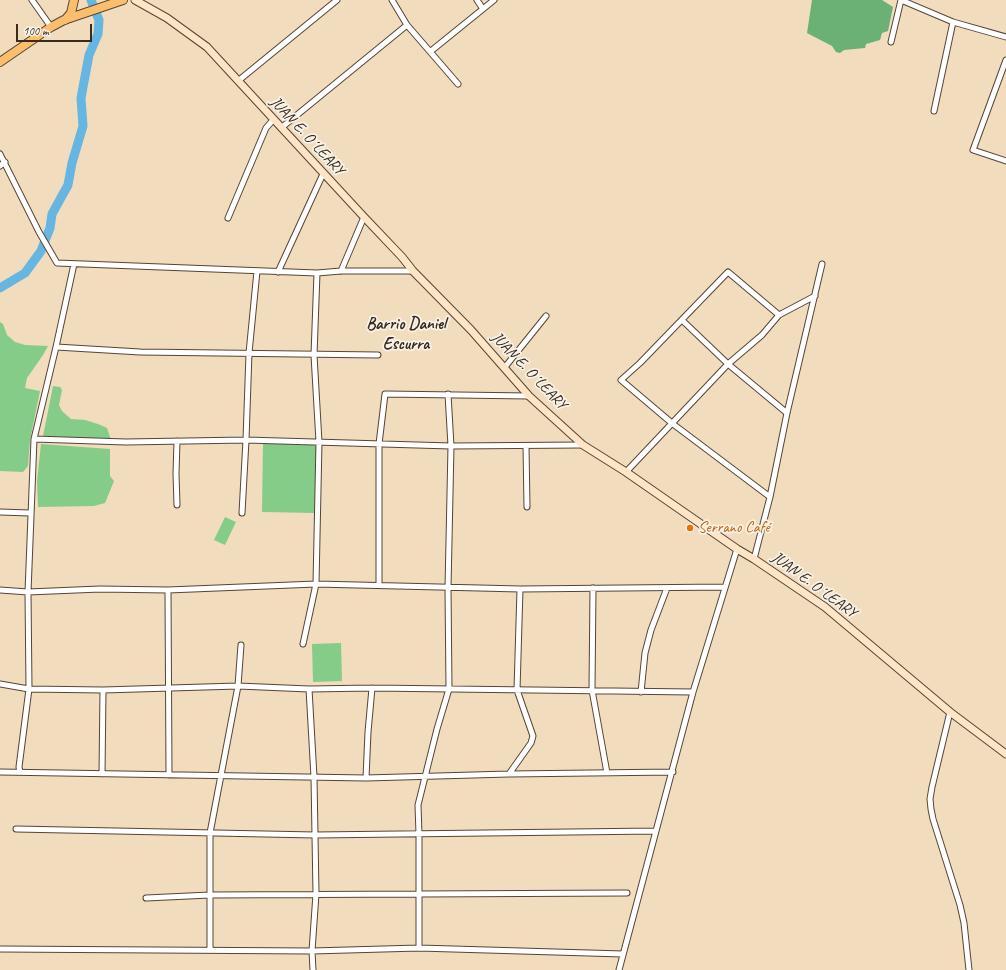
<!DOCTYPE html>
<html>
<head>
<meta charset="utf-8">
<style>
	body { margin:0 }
	#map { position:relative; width:1006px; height:970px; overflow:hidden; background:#f1dcbe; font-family:Caveat,sans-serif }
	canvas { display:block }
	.scale { position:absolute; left:16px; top:24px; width:76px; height:18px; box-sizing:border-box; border:2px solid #3b2a1e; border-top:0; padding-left:5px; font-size:12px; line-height:14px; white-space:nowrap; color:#3b2a1e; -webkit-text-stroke:3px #f7f3e8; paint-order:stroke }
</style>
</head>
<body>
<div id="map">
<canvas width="1006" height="970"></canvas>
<div class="scale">100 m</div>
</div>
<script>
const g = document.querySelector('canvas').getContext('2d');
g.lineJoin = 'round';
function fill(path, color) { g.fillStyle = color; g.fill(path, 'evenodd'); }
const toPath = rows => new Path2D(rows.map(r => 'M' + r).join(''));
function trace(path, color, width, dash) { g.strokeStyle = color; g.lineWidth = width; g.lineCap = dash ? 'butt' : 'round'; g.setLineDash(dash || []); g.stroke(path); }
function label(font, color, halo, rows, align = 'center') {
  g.font = font + ' Caveat,sans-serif'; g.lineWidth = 3.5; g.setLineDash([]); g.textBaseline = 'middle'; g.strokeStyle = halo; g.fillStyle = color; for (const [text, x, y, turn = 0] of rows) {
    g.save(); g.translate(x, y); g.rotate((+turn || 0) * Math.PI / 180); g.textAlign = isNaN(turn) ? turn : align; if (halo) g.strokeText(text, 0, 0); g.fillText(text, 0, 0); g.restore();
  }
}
const green = toPath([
	[0,322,3,324,7,335,15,342,25,345,48,346,43,355,27,378,25,388,40,391,30,440,28,466,23,472,0,471],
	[53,386,60,387,62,390,59,405,62,411,71,419,85,420,98,424,107,428,111,440,43,436],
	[263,443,318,444,316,513,262,512],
	[41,444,110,449,110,476,114,481,105,503,94,506,38,507,37,481],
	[225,517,236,522,225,545,214,540],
	[341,643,342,681,313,682,312,644]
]);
const forest = toPath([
	[812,0,882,0,893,7,888,31,882,33,880,40,866,44,865,48,844,50,840,53,836,52,832,46,807,33]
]);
const river = toPath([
	[0,288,25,273,41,251,50,228,52,214,68,185,72,163,83,126,81,98,89,55,98,34,99,20,91,0]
]);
const street = toPath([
	[32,0,51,27],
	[392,0,407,25,458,84],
	[477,0,483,9],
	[901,0,953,22,1006,37],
	[891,42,901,0],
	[431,51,494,0],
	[1006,60,973,150,1006,161],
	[238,81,337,0],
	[934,111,953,22],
	[281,128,407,25],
	[0,154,39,232,57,263,317,273,341,271,413,271],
	[0,166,5,162],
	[228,218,266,128,273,120],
	[341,271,364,217],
	[278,272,323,174],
	[683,321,728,364,787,413],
	[56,347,140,352,378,355],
	[505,367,546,316],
	[34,439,126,442,246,440,451,446,582,445],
	[177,441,176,474,177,505],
	[526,446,527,507],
	[626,472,728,364,762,335,779,315,815,296],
	[770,497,673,424,621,380,640,363,728,272,779,315],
	[0,512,30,513],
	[242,513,246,440,249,353,257,271],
	[754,559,770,497,787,413,822,264],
	[379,585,379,444,385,394,529,396],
	[593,588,592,690,607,773],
	[0,590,28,592,100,589,168,590,316,584,520,589,725,587],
	[168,590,169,775],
	[303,644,316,584,319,442,314,355,317,273],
	[0,684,29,689,103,690,238,686,309,689,372,688,693,692],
	[309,689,314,777,316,894,312,951,313,970],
	[641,692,645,653,651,630,667,588],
	[950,712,932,787,930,799,931,809,933,819,960,905,964,923,969,970],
	[0,772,366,778,509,774,531,743,533,736,517,690,520,589],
	[20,772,19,767,29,689,28,592,34,439,56,347,74,264],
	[102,774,103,690],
	[509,774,673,772],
	[366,778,368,732,372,688],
	[16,829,315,835,656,831],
	[146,898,210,895,627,893],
	[419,948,419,834,418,805,437,729,449,689,448,588,451,446,448,394],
	[0,949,312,951,419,948,623,954],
	[210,950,210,833,238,686,241,645],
	[619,970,693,692,737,549]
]);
const secondary = toPath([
	[135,0,167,18,207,47,364,217,402,257,413,271,471,330,529,396,583,445,626,472,737,549,754,559,825,607,950,712,1006,754]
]);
const primary = toPath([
	[65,20,71,13,74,0],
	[0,62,51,27,64,20,123,0]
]);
const markers = [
	[690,528,4,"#e8710a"]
];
const streetNames = [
	["JUAN E. O´LEARY",307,136,47],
	["JUAN E. O´LEARY",529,371,46],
	["JUAN E. O´LEARY",814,585,36]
];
const foodNames = [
	["Serrano Café",698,528]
];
const neighbourhoodNames = [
	["Barrio Daniel",406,325],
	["Escurra",406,345]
];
fill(green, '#84cc88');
fill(forest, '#6bb074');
trace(river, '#67b5e1', 9);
trace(street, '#564536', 7);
trace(secondary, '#564536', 9);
trace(primary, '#564536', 10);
trace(street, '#fff', 5);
trace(secondary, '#fde5c5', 7);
trace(primary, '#fabe6d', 8);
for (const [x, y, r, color] of markers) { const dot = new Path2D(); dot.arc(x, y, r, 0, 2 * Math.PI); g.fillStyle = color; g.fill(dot); trace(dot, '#f7f3e8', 1.5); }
label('16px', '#3b2a1e', '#f7f3e8', streetNames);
label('16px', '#c56008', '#f7f3e8', foodNames, 'left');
label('bold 17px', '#3b2a1e', '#f7f3e8', neighbourhoodNames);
</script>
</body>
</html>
